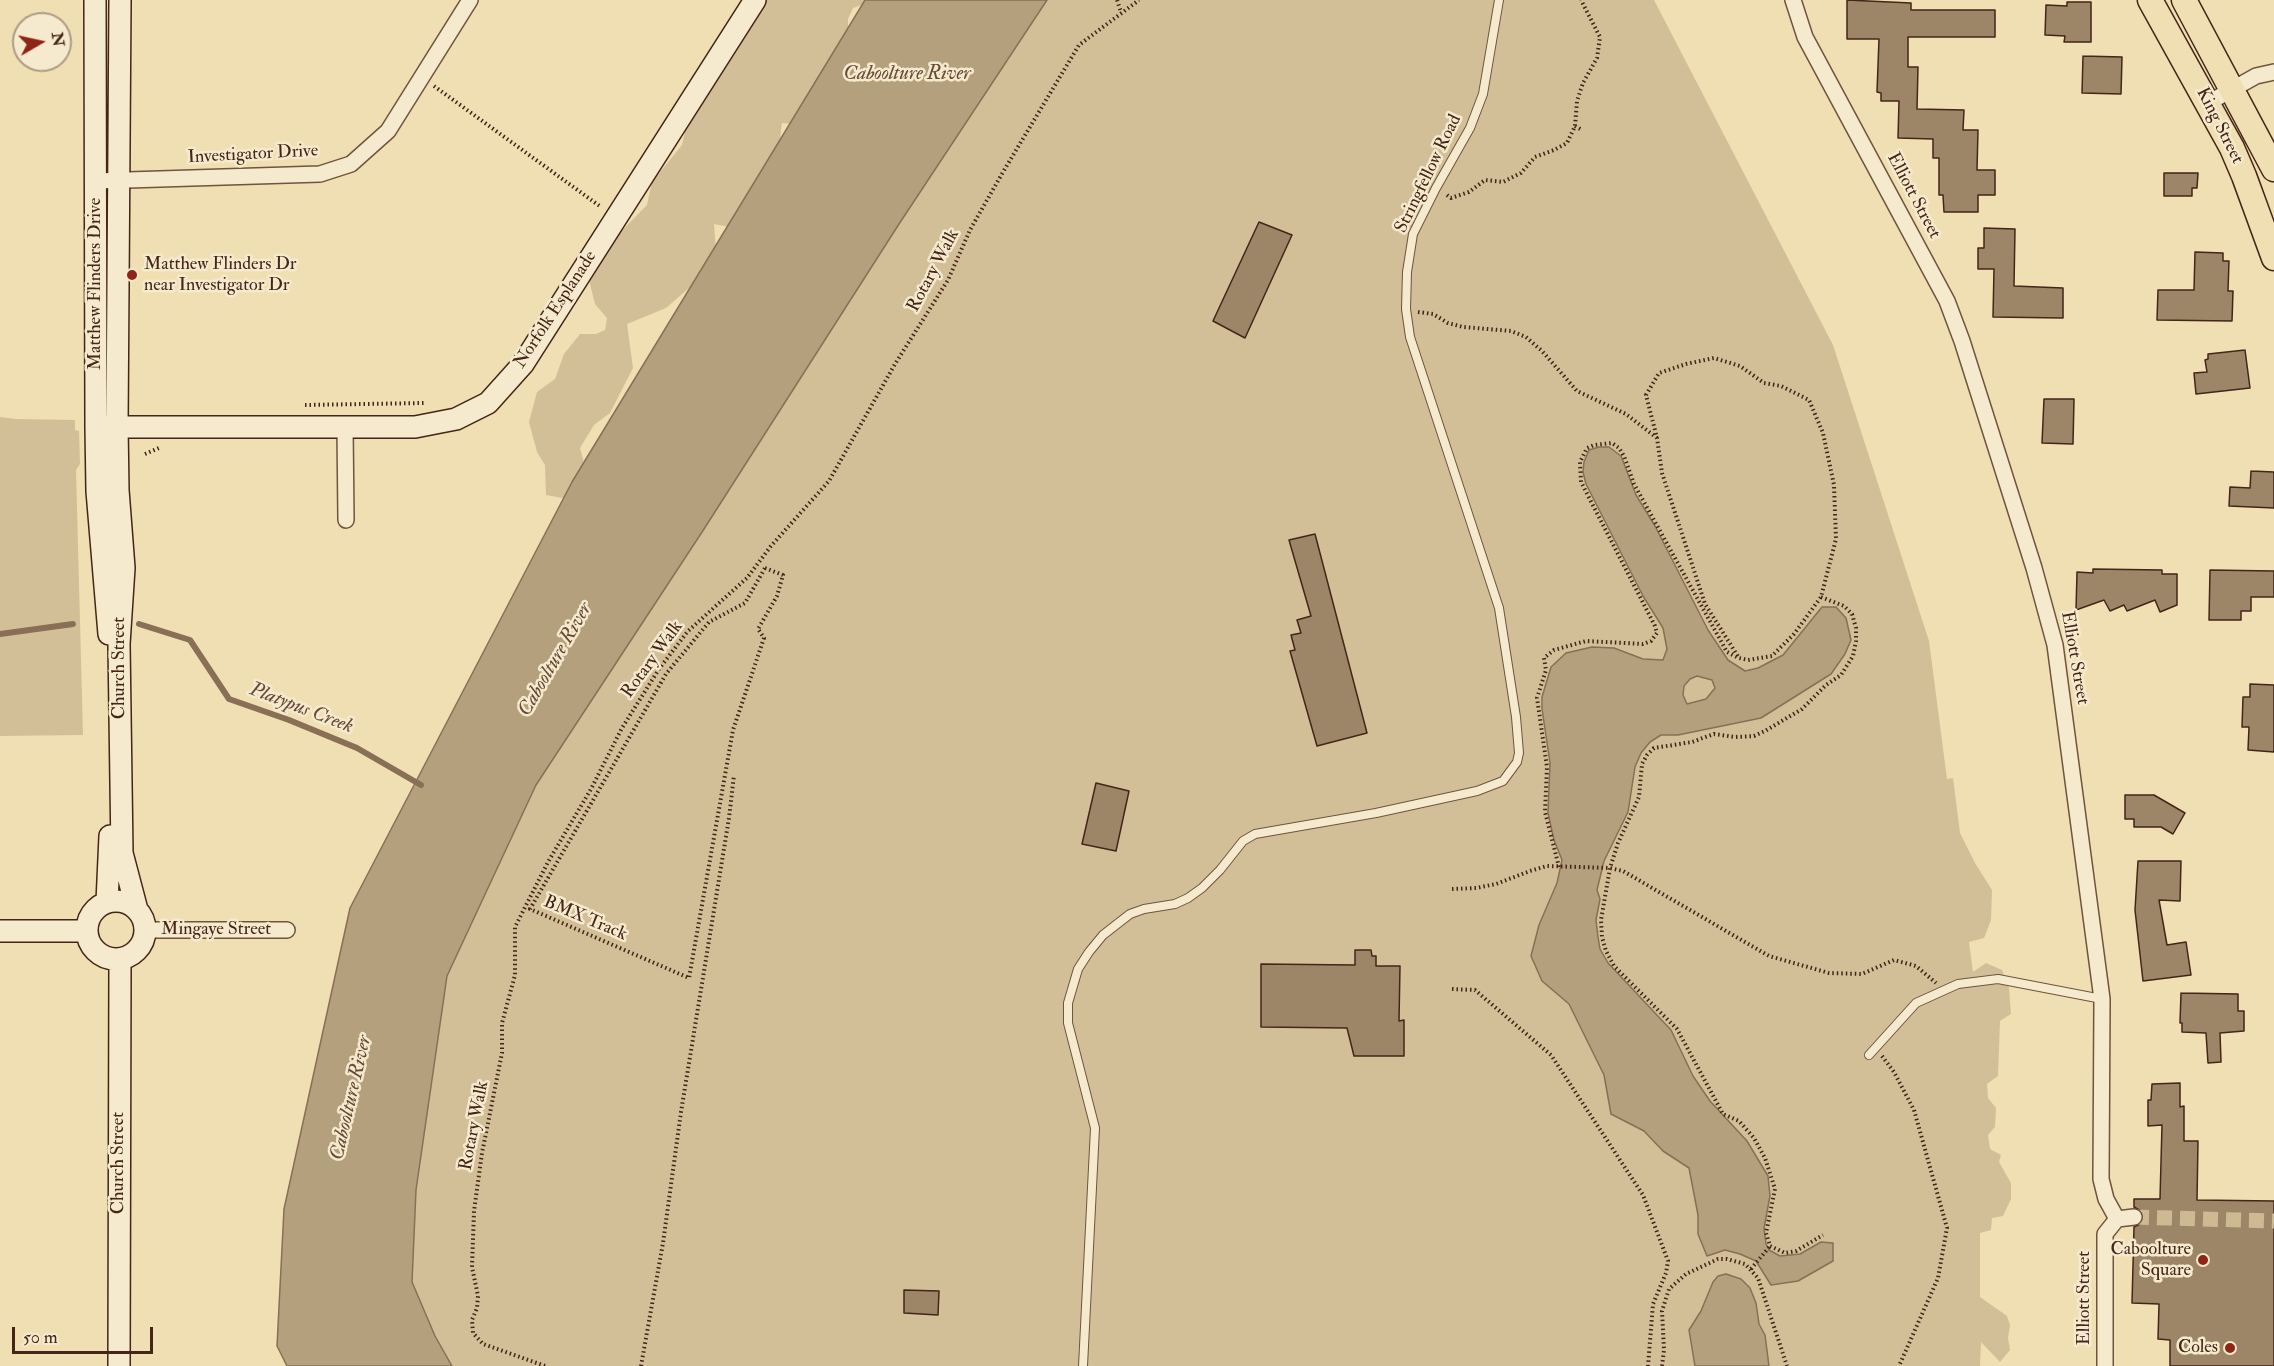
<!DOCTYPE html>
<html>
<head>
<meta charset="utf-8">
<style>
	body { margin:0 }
	#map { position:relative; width:2274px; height:1366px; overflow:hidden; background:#efdfb2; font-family:"IM FELL Double Pica",serif }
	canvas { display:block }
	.north { position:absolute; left:12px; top:12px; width:60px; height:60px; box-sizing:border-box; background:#f5eacd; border:2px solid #ae9b85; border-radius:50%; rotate:81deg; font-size:16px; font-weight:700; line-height:24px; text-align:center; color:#442518 }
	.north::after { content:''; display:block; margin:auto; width:21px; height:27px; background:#8f2418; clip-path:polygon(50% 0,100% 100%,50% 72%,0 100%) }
	.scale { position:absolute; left:12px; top:1327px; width:141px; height:27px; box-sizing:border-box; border:3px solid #442518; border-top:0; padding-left:8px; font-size:18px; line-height:21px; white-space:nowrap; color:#442518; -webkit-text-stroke:4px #f5eacd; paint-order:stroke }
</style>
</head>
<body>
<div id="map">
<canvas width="2274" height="1366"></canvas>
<div class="north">N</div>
<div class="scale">50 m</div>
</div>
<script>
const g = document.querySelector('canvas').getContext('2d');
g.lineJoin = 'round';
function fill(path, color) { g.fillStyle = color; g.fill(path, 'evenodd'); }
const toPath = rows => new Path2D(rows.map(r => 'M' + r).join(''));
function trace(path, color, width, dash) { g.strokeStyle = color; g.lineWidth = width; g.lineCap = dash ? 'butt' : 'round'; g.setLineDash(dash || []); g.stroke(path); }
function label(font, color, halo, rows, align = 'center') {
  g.font = font + ' "IM FELL Double Pica",serif'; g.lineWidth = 5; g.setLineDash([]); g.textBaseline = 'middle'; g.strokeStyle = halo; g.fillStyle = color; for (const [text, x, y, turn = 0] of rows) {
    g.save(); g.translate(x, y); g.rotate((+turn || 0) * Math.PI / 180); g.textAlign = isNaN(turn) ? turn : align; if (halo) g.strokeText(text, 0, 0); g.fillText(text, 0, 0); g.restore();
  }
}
const green = toPath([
	[756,0,869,0,867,3,853,8,848,19,848,41,807,126,782,123,779,148,735,228,714,224,716,252,703,276,666,308,627,324,633,368,610,413,594,425,580,448,590,486,574,500,546,495,545,465,537,452,529,422,537,392,555,379,564,354,580,334,596,334,605,330,607,318,595,304,588,276,604,249,647,205,652,182,682,145,688,118],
	[1047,0,1654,0,1833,345,1929,641,1947,779,1953,778,1960,833,1975,863,1992,890,1991,920,1984,938,1969,942,1973,972,1986,963,2002,970,2009,988,2011,1014,2000,1021,1998,1076,1987,1084,1988,1098,1996,1108,1995,1127,1988,1135,1990,1149,2001,1155,1999,1162,2011,1183,2011,1199,2003,1216,1992,1218,1991,1230,1980,1233,1980,1297,2007,1316,2010,1325,2008,1338,2010,1350,2000,1362,1981,1342,1980,1366,452,1366,435,1336,412,1283,416,1191,447,976,536,785,704,529,899,224],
	[0,417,16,419,75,420,75,430,79,431,80,464,76,470,83,735,0,736]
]);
const water = toPath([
	[865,0,1047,0,899,224,704,529,536,785,447,976,416,1190,412,1282,435,1336,452,1366,287,1366,277,1346,284,1209,350,908,572,482,865,0],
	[1599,447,1609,447,1621,456,1636,495,1655,526,1708,630,1728,660,1745,671,1758,668,1783,655,1822,607,1836,607,1846,618,1851,640,1845,654,1831,674,1761,718,1678,735,1661,735,1650,742,1641,753,1635,767,1628,812,1604,861,1597,890,1600,899,1596,920,1598,937,1600,949,1608,963,1671,1030,1693,1076,1710,1101,1747,1141,1768,1176,1770,1196,1764,1228,1766,1244,1769,1250,1780,1256,1800,1254,1821,1242,1833,1243,1833,1261,1798,1281,1771,1285,1756,1261,1740,1254,1725,1250,1707,1256,1698,1234,1698,1215,1689,1168,1663,1151,1644,1131,1611,1114,1604,1075,1569,1004,1542,981,1531,956,1539,925,1557,883,1562,860,1554,840,1548,813,1550,763,1542,709,1542,697,1551,667,1566,653,1592,647,1614,648,1643,659,1663,660,1667,649,1663,628,1643,596,1586,484,1583,472,1584,462,1589,450,1599,447],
	[1697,676,1712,680,1715,688,1706,699,1687,704,1683,695,1684,686,1690,679,1697,676],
	[1726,1274,1741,1279,1750,1288,1756,1303,1759,1324,1765,1335,1769,1366,1695,1366,1689,1330,1701,1311,1713,1282,1718,1276,1726,1274]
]);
const stream = toPath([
	[139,624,190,640,229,699,289,720,357,748,421,785],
	[0,634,73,624]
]);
const building = toPath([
	[1847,0,1911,3,1911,10,1995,10,1995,37,1908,37,1908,67,1918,67,1917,109,1964,110,1963,130,1978,130,1977,170,1995,170,1995,195,1978,195,1978,212,1944,212,1943,195,1939,195,1939,158,1933,158,1933,139,1898,138,1899,101,1881,101,1881,93,1877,92,1879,39,1847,39,1847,0],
	[2067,2,2091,2,2091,42,2064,42,2065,36,2045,35,2046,5,2067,6,2067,2],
	[2083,56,2122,57,2121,94,2082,93,2083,56],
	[2164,173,2198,173,2197,188,2192,188,2192,196,2164,196,2164,173],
	[1259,222,1292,235,1245,338,1213,321,1259,222],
	[1984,228,2015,229,2014,286,2063,288,2063,318,1993,317,1994,269,1978,269,1978,248,1984,248,1984,228],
	[2195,252,2223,253,2223,261,2229,261,2228,291,2233,291,2232,321,2157,320,2158,290,2194,290,2195,252],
	[2245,350,2250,388,2196,394,2194,373,2207,372,2205,360,2208,359,2208,354,2245,350],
	[2044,399,2074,399,2073,444,2042,443,2044,399],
	[2251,471,2274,472,2274,508,2229,506,2230,487,2250,488,2251,471],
	[1315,534,1367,733,1317,746,1290,651,1295,650,1291,635,1301,633,1297,620,1311,616,1289,540,1315,534],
	[2093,569,2162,570,2162,574,2177,574,2177,605,2160,612,2155,600,2127,611,2124,605,2110,611,2104,600,2076,610,2077,572,2093,573,2093,569],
	[2210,570,2274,571,2274,597,2251,597,2251,611,2241,611,2241,620,2209,620,2210,570],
	[2250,684,2274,685,2274,752,2248,750,2249,727,2242,727,2243,697,2250,697,2250,684],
	[1096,783,1129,791,1116,851,1082,844,1096,783],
	[2125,795,2154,795,2185,813,2173,834,2161,827,2134,827,2134,819,2125,819,2125,795],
	[2138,861,2181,861,2180,901,2159,900,2167,945,2186,942,2191,975,2143,981,2135,910,2138,861],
	[1355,950,1371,950,1372,956,1376,956,1376,966,1400,966,1399,1021,1404,1020,1404,1056,1354,1056,1347,1028,1261,1027,1261,964,1355,965,1355,950],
	[2181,993,2238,994,2238,1011,2244,1011,2244,1031,2220,1033,2221,1062,2208,1063,2206,1033,2182,1032,2182,1023,2180,1023,2181,993],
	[2180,1083,2180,1107,2184,1106,2184,1141,2198,1141,2197,1200,2274,1201,2274,1366,2170,1366,2170,1340,2158,1339,2159,1304,2132,1303,2134,1227,2140,1224,2144,1216,2141,1211,2134,1207,2134,1199,2160,1199,2162,1125,2148,1126,2148,1100,2151,1100,2152,1084,2180,1083],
	[904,1290,939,1291,938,1315,904,1313,904,1290]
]);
const streetTunnel = toPath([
	[2134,1217,2274,1221]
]);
const path = toPath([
	[1117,0,1121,12],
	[434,86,601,207],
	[1575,126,1582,130],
	[1447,195,1451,198,1469,192,1485,180,1503,182,1521,173,1535,157,1554,150,1567,143,1575,126,1577,101,1583,83,1597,58,1600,37,1581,0],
	[1418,312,1433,314,1448,323,1463,327,1511,331,1526,337,1542,351,1577,391,1626,414,1657,438],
	[305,405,424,403],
	[145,454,159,448],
	[765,568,783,575,777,596,758,629,764,638,733,730,689,978,530,909,666,674,709,622,745,603,765,568],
	[1821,597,1844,606,1852,614,1856,628,1856,641,1853,656,1841,675,1826,685,1802,709,1765,731,1754,736,1735,737,1714,734,1692,742,1654,748,1647,755,1642,764,1639,797,1618,843,1610,868,1601,920,1602,937,1606,951,1614,966,1677,1029,1723,1114,1739,1121,1754,1138,1765,1158,1775,1189,1766,1233,1770,1246,1785,1253,1796,1251,1823,1235],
	[1559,867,1545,812,1547,767,1537,698,1546,670,1544,658,1554,650,1586,641,1643,644,1651,641,1657,633,1655,626,1581,482,1580,462,1587,448,1594,445,1612,443,1619,448,1624,456,1634,484,1727,652,1739,658,1748,660,1772,656,1794,634,1821,597,1836,539,1834,485,1823,433,1809,400,1781,386,1764,383,1740,366,1714,358,1686,364,1659,373,1646,395,1657,438,1662,473,1705,604,1739,658],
	[1452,889,1476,888,1496,884,1530,871,1547,866,1610,868,1623,871,1769,956,1829,973,1862,974,1894,960,1916,966,1936,983],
	[1452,989,1475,990,1551,1055,1643,1195,1668,1261,1666,1273,1653,1304,1648,1366],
	[1882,1056,1894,1072,1914,1110,1947,1228,1938,1278,1899,1366],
	[1751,1269,1770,1246],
	[545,1366,483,1344,473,1333,472,1320,477,1308,478,1296,472,1267,474,1211,482,1153,502,1053,502,1023,515,975,515,927,548,862,591,789,622,728,659,669,688,631,747,578,771,546,829,481,895,364,948,280,970,230,1003,172,1079,45,1139,0],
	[641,1366,663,1243,681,1112,729,818,734,775],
	[1662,1366,1664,1350,1662,1311,1669,1289,1686,1274,1718,1259,1727,1259,1745,1264,1758,1278,1787,1366]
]);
const lane = toPath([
	[1869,1055,1916,1003,1958,984,1998,979,2102,999],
	[1083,1366,1095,1128,1068,1023,1068,1003,1078,969,1089,952,1103,935,1130,914,1144,909,1175,904,1188,898,1202,888,1220,870,1243,841,1255,834,1376,813,1477,791,1503,781,1517,762,1519,753,1516,717,1499,608,1410,337,1406,309,1407,272,1413,234,1436,188,1470,128,1483,94,1499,0]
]);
const street = toPath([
	[1793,0,1805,37,1947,301,1962,341,2034,568,2055,645,2102,999,2101,1179,2106,1199,2117,1219],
	[2208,103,2256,76,2274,72],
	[96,181,320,174,351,164,388,131,470,0],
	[345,427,346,520],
	[145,930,287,930],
	[2105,1366,2105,1234,2117,1219,2134,1217]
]);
const secondary = toPath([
	[95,0,96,427,97,491,109,634],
	[120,0,117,426,118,490,124,568,119,644,122,853,137,910],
	[102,427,415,427,456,419,488,403,523,364,755,0],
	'87 930a29 29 0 1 1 58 0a29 29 0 1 1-58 0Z',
	[107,902,110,836],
	[0,931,87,931],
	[119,1366,120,959]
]);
const primary = toPath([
	[2150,0,2232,148,2244,176,2274,258],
	[2184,0,2274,169]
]);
const markers = [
	[132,275,6,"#8f2418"],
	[2203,1260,6,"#8f2418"],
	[2230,1348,6,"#8f2418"]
];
const streetNames = [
	["King Street",2219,126,63],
	["Investigator Drive",253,155,-3],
	["Stringfellow Road",1429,174,-64],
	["Elliott Street",1913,196,62],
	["Rotary Walk",934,271,-62],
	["Matthew Flinders Drive",96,284,-90],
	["Norfolk Esplanade",556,310,-57],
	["Elliott Street",2074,658,80],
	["Rotary Walk",653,660,-54],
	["Church Street",120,668,-90],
	["BMX Track",585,919,23],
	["Mingaye Street",216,930],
	["Rotary Walk",475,1126,-79],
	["Church Street",119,1163,-90],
	["Elliott Street",2085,1298,-90]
];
const poiNames = [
	["Matthew Flinders Dr",144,265,"left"],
	["near Investigator Dr",144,286,"left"],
	["Caboolture",2191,1250],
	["Square",2191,1271],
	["Coles",2218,1348]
];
const waterNames = [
	["Caboolture River",907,75],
	["Caboolture River",556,660,-60],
	["Platypus Creek",301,709,21],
	["Caboolture River",352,1098,-77]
];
fill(green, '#d2bf98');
fill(water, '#b5a07e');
trace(water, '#886f55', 1.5);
trace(stream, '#886f55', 6);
fill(building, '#9d8668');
trace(building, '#442518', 1.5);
trace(streetTunnel, '#cdba93', 15, [15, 8]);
trace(lane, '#6f543e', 10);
trace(street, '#6f543e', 18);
trace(secondary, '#442518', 24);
trace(primary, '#442518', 27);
trace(path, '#442518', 4, [1.5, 3]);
trace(lane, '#f5eacd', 8);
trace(street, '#f5eacd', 15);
trace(secondary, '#f5eacd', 21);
trace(primary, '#efdfb2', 24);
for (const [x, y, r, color] of markers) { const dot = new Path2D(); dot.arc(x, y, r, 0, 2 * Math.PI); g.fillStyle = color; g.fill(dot); trace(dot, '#f5eacd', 2); }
label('18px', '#442518', '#f5eacd', streetNames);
label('18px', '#442518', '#f5eacd', poiNames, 'right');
label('italic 20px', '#664a37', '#f5eacd', waterNames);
</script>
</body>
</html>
